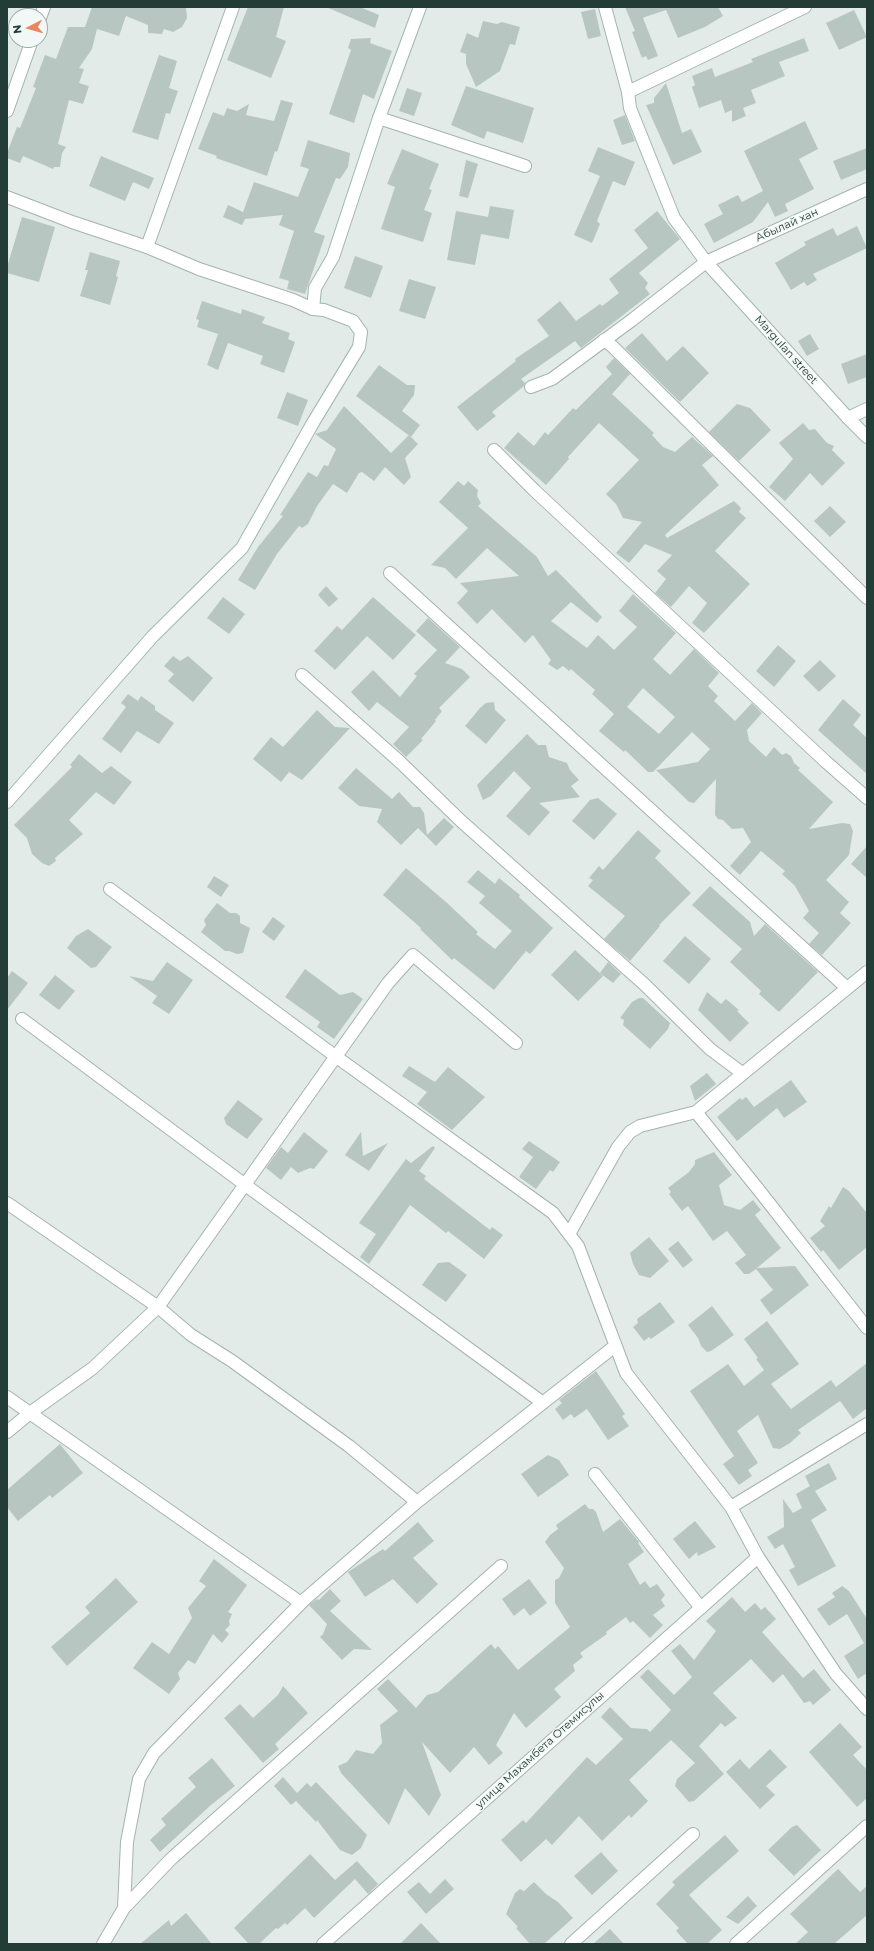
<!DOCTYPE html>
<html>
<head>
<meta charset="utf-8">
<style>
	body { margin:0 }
	#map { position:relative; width:874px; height:1951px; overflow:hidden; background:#e2ebe8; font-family:Montserrat,sans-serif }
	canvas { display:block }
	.frame { position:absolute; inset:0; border:8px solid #233c36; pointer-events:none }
	.north { position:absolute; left:8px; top:8px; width:40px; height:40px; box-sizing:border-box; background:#f2f8f5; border:1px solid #9fada9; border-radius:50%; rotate:264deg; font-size:11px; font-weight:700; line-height:16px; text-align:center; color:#233c36 }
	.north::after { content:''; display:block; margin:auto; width:14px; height:18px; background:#ea8661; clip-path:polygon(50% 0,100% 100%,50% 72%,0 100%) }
</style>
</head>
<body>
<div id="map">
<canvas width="874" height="1951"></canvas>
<div class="frame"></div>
<div class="north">N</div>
</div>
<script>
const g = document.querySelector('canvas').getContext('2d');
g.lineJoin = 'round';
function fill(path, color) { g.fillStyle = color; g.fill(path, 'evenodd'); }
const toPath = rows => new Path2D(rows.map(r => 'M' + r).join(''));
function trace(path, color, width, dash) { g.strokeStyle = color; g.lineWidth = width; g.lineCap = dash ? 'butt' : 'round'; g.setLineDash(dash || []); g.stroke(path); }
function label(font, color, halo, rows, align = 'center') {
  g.font = font + ' Montserrat,sans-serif'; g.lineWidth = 3; g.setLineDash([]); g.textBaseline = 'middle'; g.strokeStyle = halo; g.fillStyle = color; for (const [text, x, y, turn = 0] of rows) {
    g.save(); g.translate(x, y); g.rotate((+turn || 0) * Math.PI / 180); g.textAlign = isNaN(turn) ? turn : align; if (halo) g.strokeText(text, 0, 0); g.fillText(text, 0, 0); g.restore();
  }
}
const building = toPath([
	[92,7,186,7,187,18,182,27,173,32,164,29,162,34,148,33,148,25,126,16,119,36,97,29,92,49,79,68,84,69,79,83,89,86,83,104,69,100,58,144,66,147,62,153,60,167,54,167,53,169,23,156,20,163,7,158,7,153,17,127,20,128,36,88,33,87,45,55,56,59,68,27,85,27],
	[248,7,284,7,276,37,286,41,271,78,227,60],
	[326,7,360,7,379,15,375,28],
	[625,7,718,7,723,16,705,27,678,38,666,10,645,17,643,18,658,56,648,60,646,56,642,58,632,32,635,31],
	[595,9,601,36,588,39,581,12],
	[854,10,867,37,839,50,826,23],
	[483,21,497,24,502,22,520,27,515,45,510,44,500,71,476,87,466,64,466,54,460,52,467,33,478,38],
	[371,38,370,43,392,51,374,99,363,94,354,123,329,114,351,50,348,48,351,39],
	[804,38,809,51,779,62,785,76,751,90,756,103,743,108,746,116,732,122,732,110,725,113,721,100,699,108,692,87,695,85,692,76,712,68,715,77,753,62,751,59],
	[159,55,177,61,169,88,178,91,170,114,166,113,158,140,132,132],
	[666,83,682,133,691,129,702,152,673,165,646,105,654,103,654,98],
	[466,86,534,108,523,143,487,131,484,139,451,125],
	[407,88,422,93,414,116,399,111],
	[281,100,293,103,277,152,275,151,267,176,216,158,217,156,198,149,213,112,224,116,227,108,237,111,249,104,246,115,274,121],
	[625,115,635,141,622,145,613,120],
	[805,121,818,149,799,159,814,189,785,204,788,211,775,217,768,202,753,222,714,243,704,224,723,214,718,205,738,195,742,202,763,191,744,151],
	[308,140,350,153,348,167,340,179,336,178,314,232,325,236,305,294,287,289,289,281,279,278,294,231,279,225,283,215,245,219,242,225,223,217,228,205,243,212,254,182,298,197,309,169,300,166],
	[598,147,635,162,625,186,613,181,597,221,600,224,592,243,574,235,600,176,588,171],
	[867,148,867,169,841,180,833,161],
	[402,149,439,164,429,189,432,190,424,210,432,213,423,242,381,229,395,187,387,184],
	[101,156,154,178,149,189,133,182,125,201,89,186],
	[466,160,478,164,468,198,459,196],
	[490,206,514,210,509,239,481,234,475,265,447,260,456,211,488,217],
	[657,211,680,239,639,273,648,283,645,288,650,294,581,348,575,341,521,379,525,383,524,386,492,412,496,416,477,431,457,407,516,361,515,359,549,336,537,320,560,301,576,321,600,304,602,306,619,293,609,279,648,248,634,230],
	[22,217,55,227,39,282,7,273,7,267],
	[857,226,867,248,813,274,817,280,807,286,804,282,791,290,775,263,806,245,804,242,833,228,837,236],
	[90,252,120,261,116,276,118,277,110,305,80,296,88,270,85,270],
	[355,256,383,266,371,298,344,288],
	[409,279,436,287,425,319,399,311],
	[202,301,241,314,242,309,265,317,262,323,290,333,288,339,295,342,284,373,260,364,263,356,228,343,218,370,207,365,218,334,197,327,199,320,196,319],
	[642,333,667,361,683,346,709,373,680,402,625,348],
	[810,334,819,349,807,356,798,341],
	[867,354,867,377,848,384,841,364],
	[614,358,630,374,612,394,654,433,652,435,663,447,675,452,692,437,713,456,702,465,719,485,665,535,667,538,734,501,741,508,739,512,746,518,715,551,750,584,704,633,692,623,707,603,689,586,671,607,655,593,666,579,657,571,672,555,645,544,629,563,616,553,642,522,623,518,616,504,606,494,639,460,599,423,568,457,569,459,546,485,504,448,518,432,534,446,545,432,548,435,573,408,576,410,612,374,606,367],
	[379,365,407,385,415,385,414,395,402,411,420,425,411,437,356,396],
	[287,392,308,400,298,426,277,418],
	[737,404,750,408,771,430,739,461,709,432],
	[344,406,391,453,409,435,418,444,405,458,411,477,404,485,385,467,374,481,362,472,359,473,347,493,333,484,317,506,308,524,302,528,299,526,277,554,255,590,238,580,258,547,283,516,280,515,308,472,317,477,324,465,328,466,336,449,315,434,327,430],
	[803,423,809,430,815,429,827,443,834,446,832,450,845,463,822,486,810,473,785,501,769,487,793,459,779,443],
	[458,481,464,486,468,481,478,490,477,496,481,503,478,506,537,557,548,576,556,570,561,575,602,617,597,623,571,602,551,621,587,648,598,635,614,650,637,627,619,611,633,594,676,633,653,659,670,675,694,649,719,673,708,686,718,696,714,701,735,721,752,703,762,713,747,730,749,741,766,757,774,747,782,755,786,753,791,756,794,763,800,768,798,770,833,802,809,829,842,823,850,824,853,831,849,855,826,880,849,902,840,913,851,923,822,955,809,944,819,933,803,918,809,911,795,886,782,874,785,871,761,851,740,875,730,866,751,842,743,828,732,829,723,820,718,819,715,815,716,779,694,803,689,802,656,770,698,762,710,749,692,732,653,772,648,772,625,750,624,752,599,731,614,714,592,694,595,690,571,669,569,671,563,666,557,670,548,664,551,660,533,635,525,643,492,609,477,624,457,603,468,591,460,583,519,576,487,548,456,579,445,568,431,565,468,528,439,502],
	[643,688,675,717,659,734,627,707],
	[830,506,846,522,830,537,814,521],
	[326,586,338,599,329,607,318,595],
	[223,597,245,614,229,634,207,618],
	[373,597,416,635,393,660,367,636,335,670,314,651,337,626,342,630],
	[428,618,460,647,445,663,462,669,470,677,439,708,442,711,435,720,436,721,421,739,423,740,406,757,393,744,409,727,377,702,369,711,351,692,373,670,400,697,417,676,414,674,437,650,416,631],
	[778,645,796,661,774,687,756,671],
	[173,656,180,661,188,656,213,678,193,702,168,681,174,674,164,666],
	[820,660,836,676,819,692,803,676],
	[128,694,138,701,141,696,155,706,155,710,174,723,159,744,137,731,121,753,102,739,126,707,121,703],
	[843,699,861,715,853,725,867,738,867,774,818,730],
	[494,702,495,710,506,720,486,744,465,726,480,708,486,703],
	[317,710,335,727,350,728,302,780,289,772,281,782,253,759,271,737,283,747],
	[527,734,538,745,546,745,549,757,567,763,570,770,579,780,571,786,580,797,539,803,550,812,529,836,506,816,531,788,514,771,491,796,483,800,477,785],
	[79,754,102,773,111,766,132,782,114,805,96,792,69,820,83,834,55,858,56,861,49,866,42,863,32,854,27,838,14,825,72,767,70,765],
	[356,768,392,799,399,792,413,807,420,807,424,813,427,835,444,818,454,827,436,846,418,828,401,845,377,822,382,809,359,806,338,788],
	[598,798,617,814,594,840,572,821,590,800],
	[638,830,661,851,655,858,691,893,659,925,660,926,630,961,604,939,625,916,588,886,593,880,589,878,599,866,603,870],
	[867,846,867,878,851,864],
	[406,868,446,902,478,932,476,934,495,949,512,931,479,903,485,896,467,882,478,870,495,884,499,878,520,895,519,897,553,928,530,954,526,951,494,990,454,958,452,960,420,929,421,928,383,895],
	[214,876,229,885,221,897,207,887],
	[710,886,750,922,754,936,765,924,818,972,779,1012,759,994,761,991,730,962,742,949,692,905],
	[217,903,230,913,236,913,240,916,240,923,250,928,243,953,237,954,229,951,225,951,201,932,206,925,204,920],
	[273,917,285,926,274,941,262,932],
	[88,929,112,947,96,967,91,968,67,948,76,936],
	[685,936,711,959,689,984,663,961],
	[575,950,603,976,578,1001,551,975],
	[167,962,193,980,169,1014,152,1003,157,996,129,976,153,981],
	[608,962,621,974,613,983,600,973],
	[305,969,340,995,353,992,363,999,334,1039,317,1027,320,1022,285,997],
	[12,971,28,983,7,1010,7,978],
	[55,975,75,991,59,1010,39,995],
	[707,992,721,1004,726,999,739,1010,737,1011,749,1023,730,1042,698,1010],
	[639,998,643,998,670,1023,668,1029,650,1049,623,1025,624,1020,620,1018,632,1002],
	[409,1066,435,1082,448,1067,485,1097,452,1130,417,1104,427,1092,402,1076],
	[707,1073,716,1084,695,1101,690,1086],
	[791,1080,807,1102,784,1118,777,1108,737,1141,717,1117,740,1098,742,1100,746,1097,754,1107],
	[238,1100,263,1119,247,1139,226,1124,224,1118],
	[304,1132,328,1151,314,1169,310,1168,298,1173,291,1167,281,1180,266,1168,281,1147,288,1153],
	[361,1132,363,1156,388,1143,369,1171,345,1155],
	[529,1141,560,1162,553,1172,550,1170,536,1189,519,1177,533,1157,522,1149],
	[433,1146,435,1148,419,1171,426,1176,424,1179,490,1230,492,1227,503,1235,484,1259,448,1231,446,1233,410,1205,369,1264,360,1257,376,1234,359,1223,406,1159,411,1163],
	[714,1152,732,1175,719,1185,724,1205,740,1210,753,1200,761,1210,755,1215,781,1248,757,1268,795,1266,809,1285,771,1315,760,1300,773,1290,756,1269,749,1274,744,1274,735,1263,746,1255,727,1231,713,1241,688,1206,682,1211,669,1194,671,1192,668,1188,689,1172,695,1164,695,1160],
	[843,1187,849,1191,867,1213,867,1247,839,1270,823,1250,821,1252,810,1238,825,1226,820,1221,829,1206,831,1208],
	[649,1237,669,1261,650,1278,639,1275,633,1264,630,1253],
	[678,1241,693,1260,683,1268,668,1249],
	[449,1262,467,1275,446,1302,422,1285,438,1263],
	[660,1302,675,1322,651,1339,649,1337,644,1341,633,1327,638,1323,637,1319],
	[712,1306,734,1335,711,1351,707,1352,701,1346,698,1338,688,1325],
	[767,1321,799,1364,771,1384,791,1409,831,1380,836,1387,867,1363,867,1408,853,1419,840,1401,798,1430,801,1433,790,1443,780,1449,773,1448,758,1415,737,1431,758,1463,748,1470,752,1476,739,1485,723,1464,734,1456,690,1391,728,1364,744,1386,764,1370,756,1359,758,1358,744,1339],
	[596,1371,625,1414,622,1416,629,1426,608,1440,587,1409,574,1418,571,1414,563,1420,555,1409,562,1403,559,1400],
	[60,1444,83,1473,52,1498,50,1495,18,1521,7,1507,7,1490],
	[548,1455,559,1460,569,1475,538,1497,521,1474],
	[829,1463,837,1479,815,1491,827,1510,811,1520,836,1566,798,1586,789,1570,795,1567,783,1544,775,1549,767,1537,784,1527,783,1499,793,1513,802,1508,796,1494,810,1486,805,1476],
	[585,1504,589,1509,593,1509,596,1512,603,1532,620,1519,639,1542,638,1543,644,1552,628,1564,640,1585,645,1581,650,1588,657,1584,665,1595,661,1600,665,1606,653,1615,663,1625,650,1638,633,1621,630,1623,626,1617,606,1632,607,1634,580,1653,583,1657,573,1665,575,1671,554,1689,561,1697,526,1728,514,1713,496,1745,503,1753,489,1765,474,1747,450,1773,422,1742,441,1795,429,1816,405,1788,389,1825,341,1773,338,1766,347,1762,356,1750,373,1754,382,1743,380,1725,398,1711,377,1689,388,1679,416,1708,427,1695,438,1692,491,1644,495,1649,498,1646,518,1670,570,1627,555,1603,555,1580,559,1578,564,1568,545,1542,550,1535,558,1529,556,1525],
	[695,1521,716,1547,698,1556,697,1552,689,1559,673,1539],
	[418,1522,434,1541,413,1558,438,1584,417,1604,393,1579,365,1597,348,1572,383,1549,385,1551],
	[214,1559,247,1585,228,1612,232,1614,229,1621,230,1625,225,1630,229,1634,222,1643,213,1634,195,1664,188,1660,178,1673,180,1679,169,1694,133,1668,152,1642,169,1654,192,1618,188,1608,206,1586,199,1581],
	[116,1578,138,1602,67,1666,51,1647,90,1613,85,1607],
	[529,1579,547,1603,530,1616,524,1608,514,1616,502,1599],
	[842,1586,849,1591,867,1619,867,1673,858,1679,844,1656,864,1643,847,1614,829,1626,817,1609,835,1597,832,1593],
	[330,1589,341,1601,330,1611,372,1650,354,1649,342,1660,320,1637,323,1634,327,1624,309,1605,317,1599,319,1600],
	[732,1597,745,1612,755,1603,761,1610,765,1607,776,1619,762,1632,803,1678,814,1669,831,1690,813,1705,810,1701,804,1703,783,1674,773,1683,751,1659,713,1693,737,1718,725,1727,721,1723,699,1746,724,1774,694,1801,689,1802,675,1786,677,1779,695,1763,671,1740,629,1780,648,1801,631,1818,629,1815,602,1841,579,1816,552,1845,546,1839,521,1862,501,1840,523,1820,526,1823,587,1757,596,1765,623,1739,601,1717,610,1707,631,1728,647,1729,650,1732,671,1710,640,1677,648,1669,674,1695,692,1677,671,1651,680,1644,694,1660,716,1631,706,1621],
	[283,1686,308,1713,275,1744,279,1749,263,1763,224,1718,240,1704,253,1718,278,1695],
	[840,1723,862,1747,853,1755,867,1770,867,1798,857,1807,809,1752],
	[770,1749,787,1767,766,1786,775,1795,760,1809,726,1772,740,1759,749,1769],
	[212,1758,235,1786,211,1805,160,1852,150,1840,166,1825,161,1819,196,1787,188,1778],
	[283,1777,297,1793,307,1783,311,1787,316,1782,367,1835,361,1848,352,1855,340,1850,317,1820,316,1822,296,1801,291,1805,274,1786],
	[797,1825,821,1850,794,1876,768,1850,792,1827],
	[725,1835,739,1851,689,1895,722,1930,707,1944,688,1944,676,1931,679,1928,656,1904,675,1885,672,1882],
	[601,1852,618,1871,592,1895,574,1876],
	[310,1854,335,1880,357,1861,378,1884,368,1894,355,1879,314,1918,305,1908,287,1925,285,1923,278,1929,276,1928,259,1944,249,1944,234,1928],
	[838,1869,860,1892,867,1886,867,1915,834,1944,795,1944,808,1932,790,1914],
	[445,1879,454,1889,426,1914,407,1892,419,1882,430,1894],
	[534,1882,546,1894,558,1902,573,1918,544,1944,530,1944,516,1928,518,1927,506,1914,515,1893,520,1889,524,1891],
	[748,1896,757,1906,738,1924,726,1917],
	[186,1913,212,1944,140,1944,169,1920,171,1926],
	[421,1923,441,1944,400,1944],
	[610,1929,624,1944,593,1944]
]);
const street = toPath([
	[40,18,44,7],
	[628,92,805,7],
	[7,111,32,40],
	[379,118,525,166],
	[7,197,72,222,147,247,199,269,293,300,313,309],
	[147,247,233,7],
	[604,340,612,346,867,598],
	[531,387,552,379,632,320,706,262,867,189],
	[848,418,867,409],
	[494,450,535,491,825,761,867,798],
	[390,573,847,988],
	[302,675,399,761,461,821,644,984,710,1049,742,1073],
	[110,889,331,1053,553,1213,578,1246,626,1373,731,1507,758,1557,836,1674,867,1709],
	[22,1019,244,1184,543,1403],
	[696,1112,758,1189,867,1328],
	[7,1203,158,1307,191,1335,232,1361,349,1446,417,1502],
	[569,1234,618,1147,630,1132,640,1126,696,1112,867,972],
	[7,1397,301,1603],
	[7,1432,30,1413,93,1368,158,1307,388,983,413,955,516,1043],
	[595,1474,701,1608],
	[731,1507,867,1424],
	[124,1908,127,1842,139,1779,154,1753,304,1600,417,1502,615,1346],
	[103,1944,124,1908,171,1859,501,1566],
	[323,1944,758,1557],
	[571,1944,693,1834],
	[736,1944,867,1826]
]);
const secondary = toPath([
	[605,7,628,92,630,108,674,218,706,262,848,418,867,437],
	[7,802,153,636,242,548,314,421,359,347,361,332,353,321,324,310,313,309,315,288,333,257,379,118,420,7]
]);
const streetNames = [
	["Абылай хан",787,225,-24],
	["Margulan street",786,350,48],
	["улица Махамбета Отемисулы",540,1750,-42]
];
fill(building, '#b8c6c1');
trace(street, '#a5b3af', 14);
trace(secondary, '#a1b7b0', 14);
trace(street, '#fff', 12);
trace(secondary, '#fff', 12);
label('11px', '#233c36', '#f2f8f5', streetNames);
</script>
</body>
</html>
